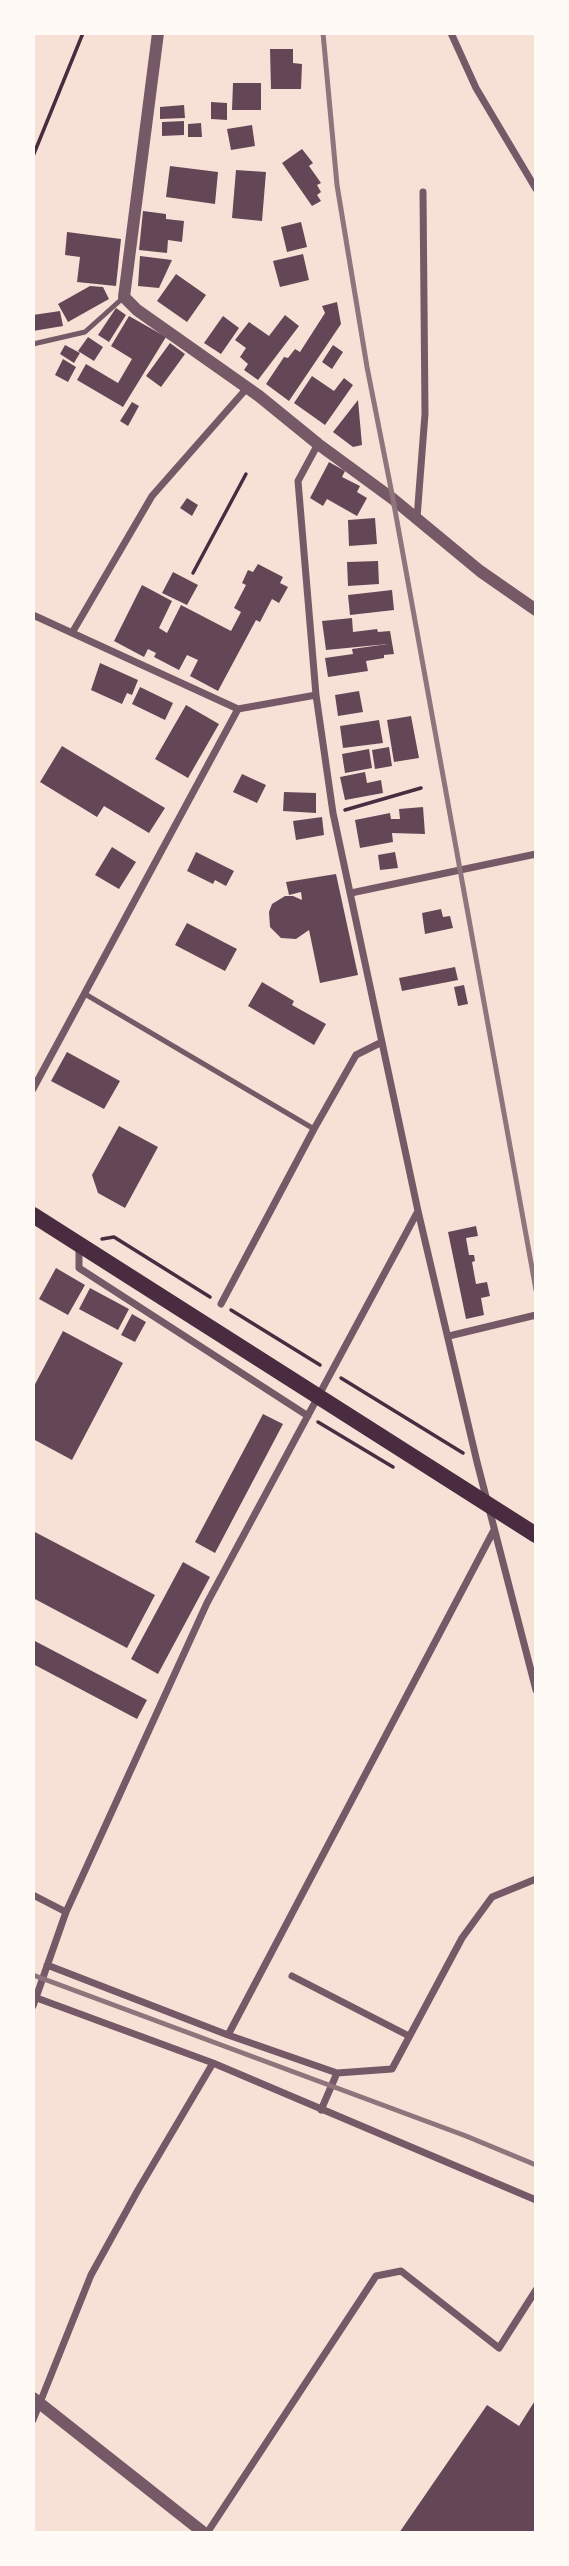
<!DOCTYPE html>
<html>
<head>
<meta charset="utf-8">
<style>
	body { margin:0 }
	#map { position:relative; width:569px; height:2566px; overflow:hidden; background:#f7e1d7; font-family:Cabin,sans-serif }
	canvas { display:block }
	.frame { position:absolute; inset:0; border:35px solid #fffaf5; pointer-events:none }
</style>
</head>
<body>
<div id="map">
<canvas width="569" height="2566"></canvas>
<div class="frame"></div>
</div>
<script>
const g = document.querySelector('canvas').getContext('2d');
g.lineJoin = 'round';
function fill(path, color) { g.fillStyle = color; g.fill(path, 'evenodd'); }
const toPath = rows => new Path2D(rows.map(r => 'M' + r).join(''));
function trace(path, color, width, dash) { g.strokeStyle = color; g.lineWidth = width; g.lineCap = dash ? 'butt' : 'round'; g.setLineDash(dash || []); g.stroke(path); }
const building = toPath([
	[270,49,293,49,293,63,302,64,301,89,271,89],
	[233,83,261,83,261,110,232,110],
	[211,102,227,103,227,120,211,119],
	[184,105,185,118,160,119,160,107],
	[184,121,184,135,162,136,162,122],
	[201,123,202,137,188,137,188,124],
	[252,125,255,146,231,150,227,129],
	[302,149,313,163,309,166,321,183,317,185,321,192,317,195,321,201,312,206,282,163],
	[170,166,218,172,215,204,166,197],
	[236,170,266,172,262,221,232,218],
	[143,211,166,214,166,219,184,221,182,242,168,240,167,253,139,250],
	[301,222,307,247,287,252,281,227],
	[67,232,121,239,116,286,77,282,80,257,65,255],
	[303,254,309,280,280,287,273,261],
	[140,256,172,260,159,288,138,286],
	[176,274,206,295,187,322,157,301],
	[90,286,103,287,109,299,68,322,58,304],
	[337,302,341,324,289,401,266,384,284,357,288,358,295,349,300,352,325,313,322,306],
	[116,308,126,315,109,342,98,335],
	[60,311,63,326,33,331,33,315],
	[285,315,299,326,258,380,244,370,248,364,240,357,246,348,235,340,249,322,269,336],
	[129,316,166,337,123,407,77,380,86,364,118,383,132,359,111,346],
	[223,316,239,328,221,354,204,343],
	[88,337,103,347,94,361,78,351],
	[170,343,185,354,161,387,146,376],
	[65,345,80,353,74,363,60,354],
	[333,345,343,352,332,369,322,362],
	[63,359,76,367,68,382,55,375],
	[312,376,334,391,344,378,353,385,325,425,294,403],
	[358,400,362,445,353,447,333,432],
	[132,402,139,406,128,426,120,421],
	[329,462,345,471,342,477,360,486,357,492,367,498,357,516,327,499,323,506,310,498],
	[187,498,198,505,192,516,180,508],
	[375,518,377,544,349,546,348,520],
	[378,561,379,584,348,586,347,562],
	[258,564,283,577,280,583,288,587,279,603,272,599,260,622,256,620,218,691,190,676,198,660,187,655,179,670,154,657,156,653,148,649,144,657,114,641,142,585,172,601,159,628,167,633,181,605,231,631,241,612,234,608,246,585,242,583,248,570,253,572],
	[173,572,198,585,187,605,162,593],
	[392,590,394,610,350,615,348,595],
	[352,618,353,632,377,629,378,632,390,631,394,654,384,655,384,658,366,661,368,671,328,677,325,658,353,654,352,649,388,644,326,650,322,621],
	[100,663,138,680,132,695,127,693,122,704,91,690],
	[140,687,173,703,165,720,132,704],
	[359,691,363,712,338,716,335,695],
	[186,705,219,724,188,778,155,759],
	[411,716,419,758,394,762,387,720],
	[379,720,383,743,343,748,340,726],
	[62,746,165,808,149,833,104,806,97,817,40,782],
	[389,747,392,766,375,769,372,750],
	[369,749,372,768,345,773,342,754],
	[365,772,367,783,381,780,383,793,345,800,340,777],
	[242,774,266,785,257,803,233,792],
	[284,792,316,793,316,813,283,811],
	[423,807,425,834,392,833,393,842,360,848,355,820,390,813,391,819,400,819,399,809],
	[322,817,324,835,296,840,293,821],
	[112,847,136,862,119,889,95,875],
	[196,852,234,871,226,886,215,880,213,884,187,871],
	[395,852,398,868,380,870,378,855],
	[336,874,358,975,320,983,309,930,296,939,281,938,270,927,269,912,272,904,285,896,293,896,302,900,301,892,289,895,286,882],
	[441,909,443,917,450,916,453,928,425,934,422,913],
	[187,923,237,949,225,971,175,945],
	[455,967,458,980,402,991,399,978],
	[262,982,294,1001,292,1005,326,1024,314,1045,248,1006],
	[464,985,468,1004,458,1006,454,987],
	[67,1052,120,1081,104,1109,51,1081],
	[119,1126,158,1147,125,1208,98,1193,92,1175],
	[476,1226,478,1236,466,1238,469,1255,474,1255,475,1261,472,1262,476,1284,487,1282,490,1296,481,1298,484,1315,466,1319,448,1232],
	[56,1268,85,1285,68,1315,39,1299],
	[90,1288,129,1309,118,1330,79,1309],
	[132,1314,146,1322,135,1342,121,1335],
	[63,1331,123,1363,72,1460,33,1439,33,1388],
	[263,1414,283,1424,215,1553,195,1542],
	[33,1531,155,1595,127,1648,33,1598],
	[183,1562,210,1577,158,1674,131,1659],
	[33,1640,147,1700,137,1719,33,1664],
	[536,2399,536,2533,399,2533,487,2405,519,2426]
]);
const path = toPath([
	[33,156,83,33],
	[193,573,246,474],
	[345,810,421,788],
	[102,1239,114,1237,210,1297],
	[231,1310,320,1365],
	[341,1378,463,1453],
	[318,1422,393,1467]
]);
const service = toPath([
	[33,344,85,332,124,297],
	[85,994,314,1129]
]);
const minor = toPath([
	[451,33,476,88,536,189],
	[417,518,425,414,423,192],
	[33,615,238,709,316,695,298,481,318,444],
	[72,633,152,496,247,388],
	[316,695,333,813,418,1211,477,1462,536,1690],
	[351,893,536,854],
	[33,1089,238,709],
	[79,1247,79,1268,308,1416],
	[221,1304,314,1129,356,1055,382,1042],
	[449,1336,536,1315],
	[33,1895,66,1912],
	[47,1965,228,2035,337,2073],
	[292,1976,409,2036],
	[34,1997,213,2063,536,2200],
	[33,2006,66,1912,207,1603,418,1211],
	[228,2035,494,1530],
	[321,2110,337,2073,392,2069,462,1938,492,1897,536,1879],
	[33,2420,91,2275,138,2190,213,2063],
	[207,2533,376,2276,401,2271,499,2348,536,2290]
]);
const tertiary = toPath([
	[158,33,124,297,137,310,259,396,318,444,393,499,480,571,536,610],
	[33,2398,204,2533]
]);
const primary = toPath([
	[33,1215,536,1535]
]);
const rail = toPath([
	[323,33,337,185,367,367,393,499,536,1290],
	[33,1975,466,2136,536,2165]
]);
fill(building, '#644757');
trace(path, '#4a2c40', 3.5);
trace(service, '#755966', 5);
trace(minor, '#755966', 7);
trace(tertiary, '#755966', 12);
trace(primary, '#4a2c40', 16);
trace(rail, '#8f747c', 5);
</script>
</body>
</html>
